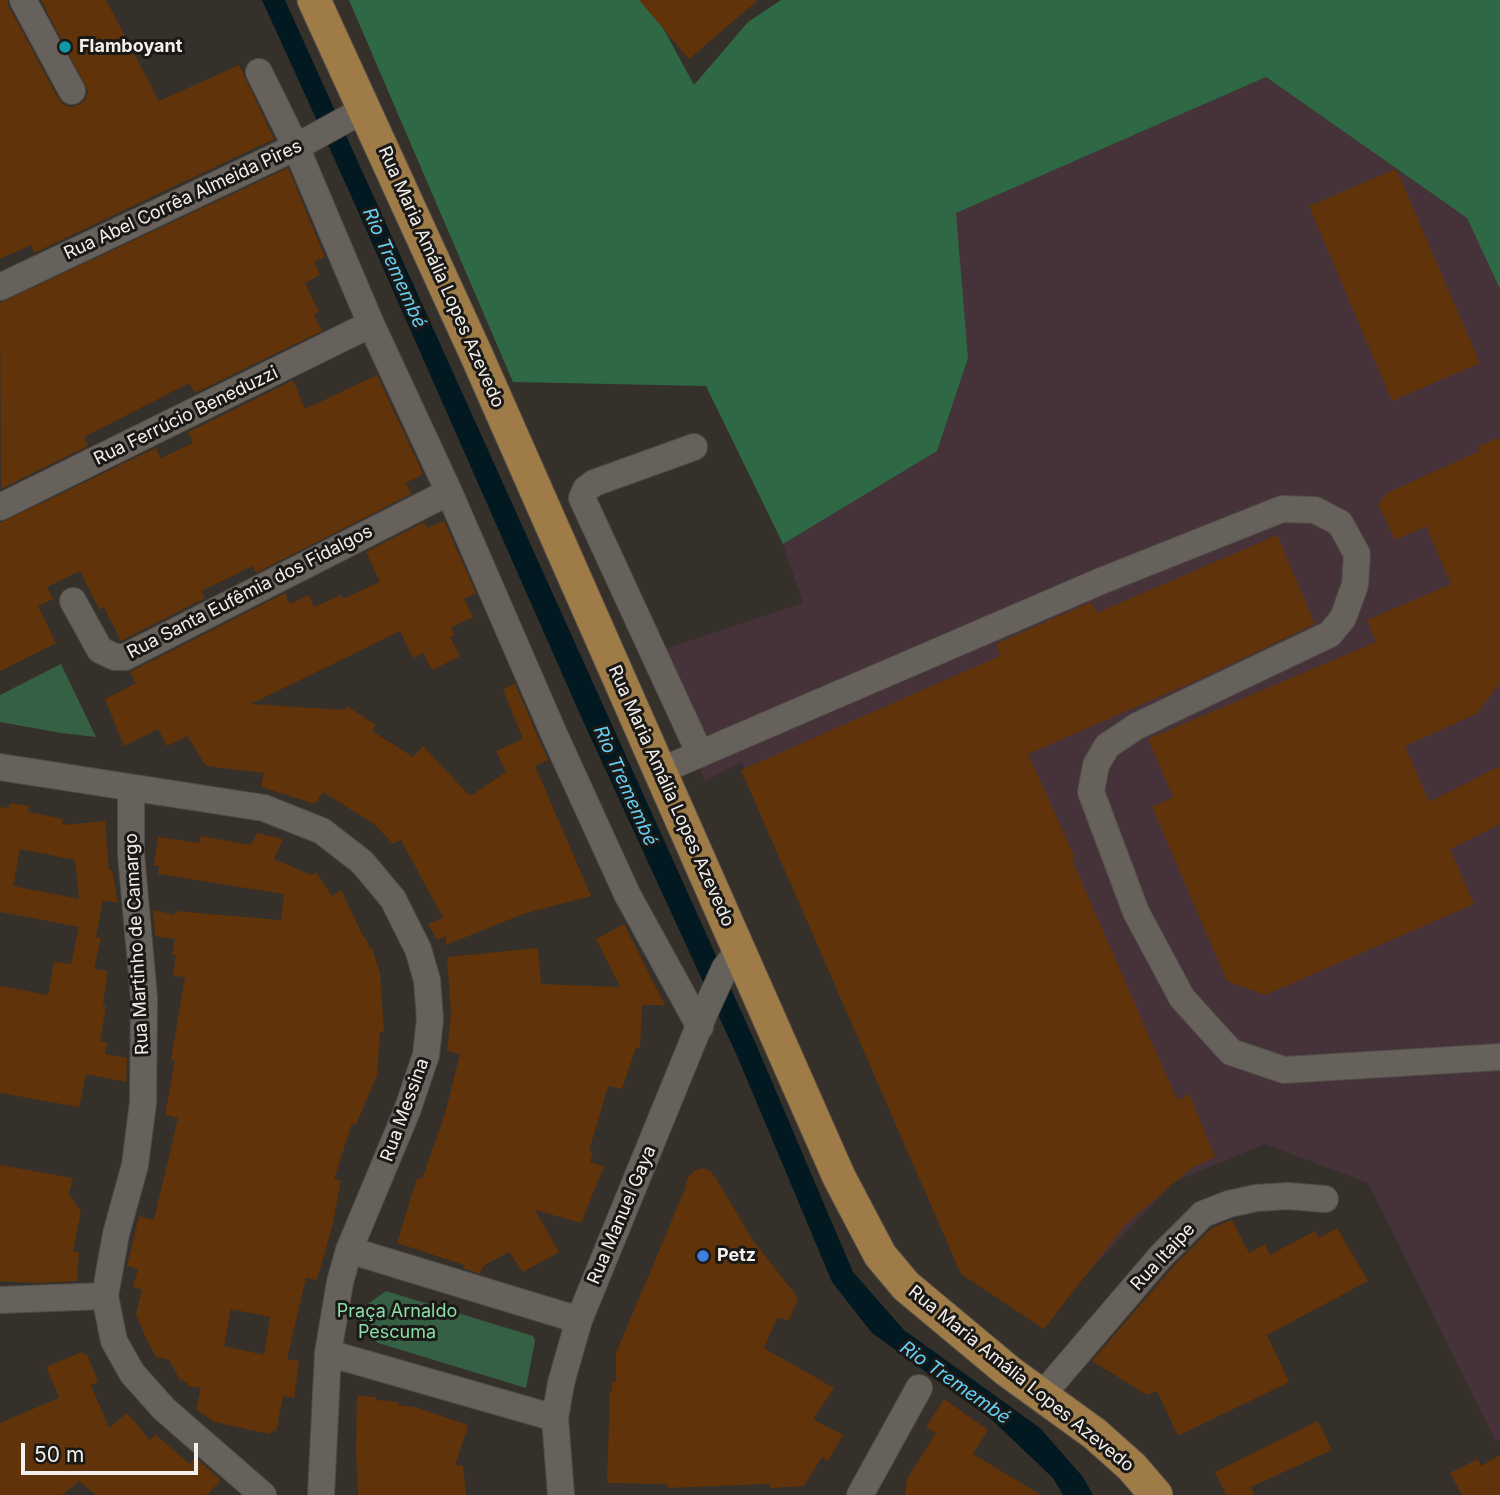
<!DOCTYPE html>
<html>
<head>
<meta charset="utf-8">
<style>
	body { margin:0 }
	#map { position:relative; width:1500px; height:1495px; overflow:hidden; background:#35302a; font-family:Inter,sans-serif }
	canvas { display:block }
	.scale { position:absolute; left:21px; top:1443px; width:177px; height:32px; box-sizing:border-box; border:4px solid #f3f0ec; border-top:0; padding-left:9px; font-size:21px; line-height:24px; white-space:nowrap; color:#f3f0ec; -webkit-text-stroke:5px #1b1916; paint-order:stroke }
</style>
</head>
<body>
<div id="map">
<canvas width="1500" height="1495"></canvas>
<div class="scale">50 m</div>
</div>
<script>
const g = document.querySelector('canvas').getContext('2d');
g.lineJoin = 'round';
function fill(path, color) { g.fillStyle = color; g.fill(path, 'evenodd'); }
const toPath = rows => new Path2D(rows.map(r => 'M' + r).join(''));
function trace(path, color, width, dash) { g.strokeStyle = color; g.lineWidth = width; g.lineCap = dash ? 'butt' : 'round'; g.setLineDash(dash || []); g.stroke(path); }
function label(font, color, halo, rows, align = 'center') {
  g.font = font + ' Inter,sans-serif'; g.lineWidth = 6; g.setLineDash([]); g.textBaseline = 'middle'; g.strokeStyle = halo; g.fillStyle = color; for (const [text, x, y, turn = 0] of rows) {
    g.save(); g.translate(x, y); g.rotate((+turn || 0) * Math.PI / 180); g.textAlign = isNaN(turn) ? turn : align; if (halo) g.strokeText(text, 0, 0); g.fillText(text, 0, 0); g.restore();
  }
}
const industrial = toPath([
	[1266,77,1467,218,1500,289,1500,1440,1496,1442,1368,1183,1265,1144,1174,1182,1047,1315,953,1255,741,762,705,781,650,654,803,603,783,544,937,451,968,358,955,213]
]);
const green = toPath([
	[61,664,96,737,61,733,0,722,0,695],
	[386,1291,533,1336,535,1341,526,1388,378,1343,365,1332,361,1322,369,1303]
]);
const forest = toPath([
	[349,0,648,0,694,85,748,22,781,0,1500,0,1500,289,1467,218,1266,77,956,213,968,358,937,451,783,544,706,386,513,382]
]);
const water = toPath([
	[262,0,285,0,755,1042,853,1272,904,1330,1040,1428,1083,1477,1093,1495,1063,1495,1053,1478,991,1419,872,1333,832,1282,738,1058,579,712,353,200]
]);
const building = toPath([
	[0,0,7,0,9,7,58,98,64,105,72,107,80,104,86,99,88,91,41,0,106,0,159,101,239,65,274,139,34,253,31,245,0,259],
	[639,0,758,0,689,59],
	[288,168,325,257,314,262,320,275,305,283,319,312,314,315,322,331,195,393,189,383,84,437,88,446,1,489,0,303],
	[1396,169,1480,363,1392,401,1309,206],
	[377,375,423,474,406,483,411,494,256,573,253,566,201,591,205,598,121,641,104,607,99,609,80,571,47,587,53,599,38,606,56,643,0,671,0,523,156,448,161,458,193,443,188,432,293,380,305,409],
	[1500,437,1500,683,1476,714,1405,746,1429,802,1500,766,1500,824,1450,849,1474,904,1265,995,1227,981,1152,807,1173,797,1148,739,1376,642,1367,620,1451,584,1426,526,1395,540,1378,504,1387,493,1480,451,1478,447],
	[444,521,476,593,464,599,473,617,451,627,454,635,450,637,460,656,432,670,423,653,413,658,400,631,251,704,345,710,347,706,376,725,372,731,413,757,423,746,470,796,506,772,496,751,523,739,503,689,515,684,548,760,535,766,591,896,523,914,446,945,446,936,437,940,428,924,443,918,401,840,393,844,374,824,323,792,315,804,261,787,264,773,206,766,187,736,167,746,158,729,124,746,105,699,136,683,130,672,285,593,290,604,309,595,314,607,341,595,343,599,380,582,366,552,424,522,427,528],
	[1277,535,1315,624,1193,682,1028,754,1075,858,1072,860,1177,1100,1189,1094,1215,1157,1190,1169,1125,1225,1044,1329,961,1274,741,770,1000,656,996,644,1091,602,1097,613],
	[10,803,29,806,28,812,63,819,62,825,105,821,109,870,112,870,118,903,103,900,96,937,101,938,94,969,108,971,103,1005,106,1006,100,1041,107,1042,105,1054,127,1058,126,1082,86,1074,79,1107,0,1093,0,986,48,995,54,962,71,964,79,927,0,912,0,807,8,808],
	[20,849,75,860,79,899,13,886],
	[257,833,283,839,274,859,311,875,316,872,332,896,341,890,364,938,366,938,370,949,372,948,380,973,384,1032,380,1032,377,1075,356,1125,352,1124,334,1179,341,1180,332,1227,317,1280,306,1278,287,1359,299,1361,294,1398,283,1396,276,1431,270,1431,269,1434,214,1422,196,1409,201,1388,187,1386,188,1383,184,1382,184,1380,180,1380,169,1360,156,1357,146,1338,136,1314,142,1290,133,1287,138,1269,127,1266,139,1216,154,1220,178,1118,165,1115,175,1061,171,1060,185,977,173,976,176,955,172,955,175,939,155,936,153,910,175,915,175,911,281,920,284,894,158,874,159,866,154,865,158,837,199,843,201,836,251,845],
	[231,1309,270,1317,264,1355,224,1346],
	[624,924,665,1005,642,1005,640,1048,636,1047,622,1089,608,1086,589,1151,593,1152,590,1162,604,1166,581,1223,535,1210,559,1252,523,1272,509,1252,483,1266,480,1274,463,1268,464,1265,397,1243,417,1178,422,1179,445,1114,460,1054,447,1051,451,1013,447,957,538,948,541,984,620,987,596,939],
	[0,1165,73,1178,69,1194,81,1212,73,1251,79,1252,77,1281,38,1283,0,1281],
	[703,1168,710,1171,715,1177,752,1239,798,1298,789,1320,777,1318,764,1348,834,1388,813,1419,843,1435,828,1461,822,1457,804,1486,770,1488,769,1484,668,1488,668,1484,607,1483,610,1391,612,1391,612,1382,616,1382,616,1353,685,1189,687,1179,694,1171],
	[1232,1220,1249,1253,1265,1244,1270,1255,1315,1231,1319,1238,1337,1228,1368,1281,1267,1335,1289,1382,1178,1436,1157,1391,1147,1395,1092,1361,1173,1267,1212,1228],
	[82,1352,83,1355,87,1354,98,1382,91,1385,109,1428,127,1413,150,1440,156,1435,190,1464,195,1457,221,1480,207,1495,96,1495,79,1481,63,1495,0,1495,0,1423,59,1398,46,1367],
	[357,1396,376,1397,376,1400,398,1402,397,1405,415,1407,468,1425,455,1466,463,1465,466,1495,358,1495,356,1448],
	[944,1399,988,1430,973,1454,1041,1495,905,1495,907,1479,936,1433,926,1427],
	[1318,1421,1332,1450,1251,1487,1254,1495,1226,1495,1215,1472],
	[1500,1455,1500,1495,1462,1495,1450,1473,1478,1459,1481,1466]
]);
const minor = toPath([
	[23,0,72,91],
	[259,72,296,147,371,324,449,492,554,734,627,894,700,1027],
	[0,287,296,147,365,109],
	[694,447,594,483,586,489,582,498,700,754],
	[0,507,371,324],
	[73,601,100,650,115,657,125,657,449,492],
	[0,767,264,808,322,831,362,862,393,899,418,949,427,980,430,1019,426,1055,407,1111,349,1250,340,1282,328,1353,321,1495],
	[660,771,1101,581,1282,509,1315,510,1340,523,1357,554,1355,585,1343,618,1330,634,1137,726,1107,746,1096,765,1091,792,1136,912,1182,998,1231,1052,1284,1070,1500,1057],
	[131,788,131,854,144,998,143,1103,135,1165,116,1234,105,1296,114,1341,132,1373,164,1409,263,1495],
	[349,1250,579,1320],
	[0,1300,105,1296],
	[328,1353,555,1418],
	[1043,1394,1161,1256,1203,1214,1229,1204,1256,1198,1288,1196,1325,1199],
	[561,1495,555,1418,561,1383,579,1320,704,1014,725,968,739,950],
	[860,1495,919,1388]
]);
const major = toPath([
	[314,0,476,354,839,1177,880,1255,906,1286,1008,1371,1095,1434,1132,1467,1156,1495]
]);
const markers = [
	[65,47,7,"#0f9aa8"],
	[703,1256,7,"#3f7fe0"]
];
const poiNames = [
	["Flamboyant",79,47],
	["Petz",717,1256]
];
const streetNames = [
	["Rua Abel Corrêa Almeida Pires",183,200,-25],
	["Rua Maria Amália Lopes Azevedo",441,277,66],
	["Rua Ferrúcio Beneduzzi",186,416,-26],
	["Rua Santa Eufêmia dos Fidalgos",250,592,-27],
	["Rua Maria Amália Lopes Azevedo",671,796,66],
	["Rua Martinho de Camargo",137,944,-93],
	["Rua Messina",405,1110,-70],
	["Rua Manuel Gaya",622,1215,-67],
	["Rua Itaipe",1163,1257,-47],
	["Rua Maria Amália Lopes Azevedo",1021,1379,39]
];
const parkNames = [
	["Praça Arnaldo",397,1312],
	["Pescuma",397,1333]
];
const waterNames = [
	["Rio Tremembé",394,268,66],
	["Rio Tremembé",625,786,66],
	["Rio Tremembé",955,1383,35]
];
fill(industrial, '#463239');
fill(green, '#356044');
fill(forest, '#2f6845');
fill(water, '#031921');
fill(building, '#60330a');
trace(minor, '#504c47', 28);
trace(major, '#504c47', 35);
trace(minor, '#66615b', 26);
trace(major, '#9f7b48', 33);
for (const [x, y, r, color] of markers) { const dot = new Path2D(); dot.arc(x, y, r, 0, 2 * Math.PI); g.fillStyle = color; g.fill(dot); trace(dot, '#1b1916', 2.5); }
label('bold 18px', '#f3f0ec', '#1b1916', poiNames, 'left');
label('18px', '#f3f0ec', '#1b1916', streetNames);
label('18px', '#8cdfa8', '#1b1916', parkNames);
label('italic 19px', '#66d1f8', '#1b1916', waterNames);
</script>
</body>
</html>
